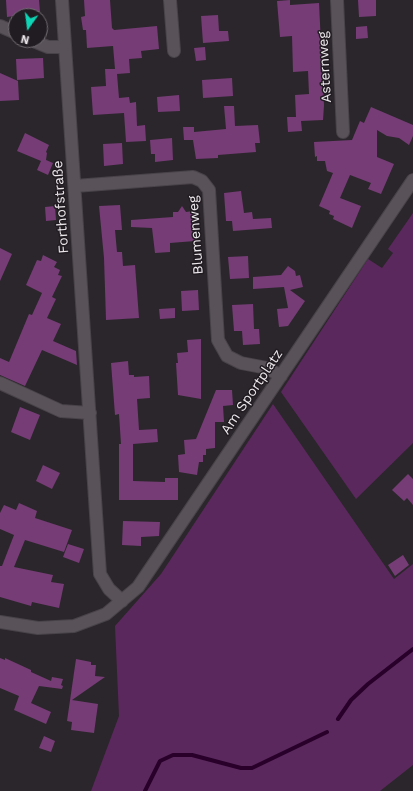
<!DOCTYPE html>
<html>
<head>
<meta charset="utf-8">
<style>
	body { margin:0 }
	#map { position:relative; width:413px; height:791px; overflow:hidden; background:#2b262b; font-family:"Work Sans",sans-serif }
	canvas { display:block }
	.north { position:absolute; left:8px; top:8px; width:40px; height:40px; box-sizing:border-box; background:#211c21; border:1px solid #726d72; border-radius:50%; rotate:194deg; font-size:11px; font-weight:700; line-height:16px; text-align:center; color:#ebe7eb }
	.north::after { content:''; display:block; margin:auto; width:14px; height:18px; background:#0dd5b5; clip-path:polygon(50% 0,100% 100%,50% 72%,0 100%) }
</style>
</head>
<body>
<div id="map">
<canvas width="413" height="791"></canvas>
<div class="north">N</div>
</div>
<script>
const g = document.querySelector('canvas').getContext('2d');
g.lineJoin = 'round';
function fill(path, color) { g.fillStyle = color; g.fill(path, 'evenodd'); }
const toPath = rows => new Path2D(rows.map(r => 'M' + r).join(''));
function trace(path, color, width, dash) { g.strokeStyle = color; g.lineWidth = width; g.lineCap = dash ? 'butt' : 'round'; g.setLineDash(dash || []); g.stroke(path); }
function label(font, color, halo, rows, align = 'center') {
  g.font = font + ' "Work Sans",sans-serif'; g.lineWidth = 3; g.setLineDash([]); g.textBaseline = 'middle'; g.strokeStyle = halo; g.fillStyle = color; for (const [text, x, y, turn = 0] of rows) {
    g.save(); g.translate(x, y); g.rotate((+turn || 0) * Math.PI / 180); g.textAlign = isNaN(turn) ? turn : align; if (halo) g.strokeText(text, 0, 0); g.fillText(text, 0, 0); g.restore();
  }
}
const green = toPath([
	[413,213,413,443,356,499,281,392,368,259,382,268,393,253,388,249],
	[273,404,394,579,413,564,413,765,380,791,91,791,119,716,115,626,161,574]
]);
const stream = toPath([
	[338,719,351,700,368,684,413,649],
	[145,791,160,761,173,755,192,755,241,768,252,768,327,732]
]);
const building = toPath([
	[6,0,39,0,40,12,7,17],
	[84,0,110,0,112,28,114,30,157,26,159,49,141,51,142,58,129,59,130,73,117,74,119,98,129,97,130,103,136,102,137,126,145,125,146,141,126,142,124,113,93,115,91,87,106,86,105,69,115,69,113,46,87,48,86,30,83,30,81,17,85,16],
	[290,0,290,5,319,3,324,105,323,120,301,121,302,131,288,132,287,117,296,117,295,95,309,94,308,71,293,72,292,36,280,37,277,1],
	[358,0,376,0,376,16,359,17],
	[218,15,219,31,228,31,229,41,203,43,201,16],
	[367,26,368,38,356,39,356,27],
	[205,47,206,60,196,61,194,48],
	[43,58,44,78,17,80,16,59],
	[0,73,18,81,19,100,0,101],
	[232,78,233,96,203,98,202,80],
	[179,95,180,111,158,112,157,97],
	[224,106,234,106,235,126,258,125,260,143,255,143,256,152,218,155,218,158,196,159,193,140,184,140,183,127,194,127,194,132,226,129],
	[371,107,413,125,413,136,409,145,399,138,387,136,377,130,377,157,394,164,381,194,368,189,371,183,350,175,340,198,361,206,352,228,333,219,334,216,329,214,330,211,319,206,333,173,327,171,325,161,317,161,317,156,315,157,314,142,352,140,360,121,364,123],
	[25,133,49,145,46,152,47,153,46,160,53,163,48,175,37,170,41,161,17,151],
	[172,138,173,160,155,162,155,154,151,154,150,140],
	[122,143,123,164,104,166,103,144],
	[241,191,244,213,252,212,253,219,271,218,272,228,233,231,232,221,226,221,224,193],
	[120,205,122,230,115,230,117,252,122,252,123,266,135,265,139,318,106,320,104,258,99,206],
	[55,206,56,220,46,221,45,207],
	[182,206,186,212,193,211,195,241,170,243,170,252,155,253,152,228,131,227,131,220,173,217,173,212,178,212],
	[0,248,12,254,0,281],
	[43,255,57,262,54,267,60,270,58,275,62,276,52,297,56,299,47,318,61,324,53,341,76,351,77,365,42,350,25,386,0,375,0,358,9,362,29,314,32,315,42,293,26,285,37,260,41,261],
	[248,256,249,278,230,279,228,257],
	[288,266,295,271,296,276,300,275,303,287,290,290,305,301,288,326,279,327,277,309,288,308,284,287,253,289,253,277,281,275],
	[198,290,199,310,182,311,181,291],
	[253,304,254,329,259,329,260,344,243,345,242,331,234,331,232,305],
	[175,308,175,318,160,319,159,309],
	[201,339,201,399,178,395,176,363,178,363,177,353,188,352,187,340],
	[128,361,129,375,134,375,134,377,149,376,150,398,137,399,139,430,157,429,158,442,133,444,133,481,165,482,165,478,178,478,178,500,119,500,119,444,121,444,119,414,115,415,111,363],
	[216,390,232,390,233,405,223,406,224,422,215,422,215,448,206,449,206,455,203,455,203,462,199,462,197,475,179,472,178,455,185,454,184,440,196,439],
	[20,407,40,415,30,440,11,432],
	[43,465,60,473,52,489,36,481],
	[408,474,413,479,413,505,407,498,404,501,392,490],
	[19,503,37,511,35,518,72,530,64,552,25,540,14,567,53,575,51,582,64,584,59,608,32,602,31,606,0,597,0,566,2,566,14,535,0,529,0,513,4,505,16,510],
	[123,521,160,522,159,536,141,537,141,546,122,545],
	[68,544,84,549,79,563,63,557],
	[403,555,409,565,395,576,388,565],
	[0,658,5,660,5,658,31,670,31,672,51,681,52,677,63,679,61,685,63,686,62,689,39,686,31,703,51,712,46,724,14,710,19,696,0,688],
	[76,659,91,662,91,665,96,665,95,676,105,677,72,700,98,704,94,733,71,730,72,722,67,721],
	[44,736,55,741,51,752,39,748]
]);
const minor = toPath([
	[62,0,100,574,109,589,122,601],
	[170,0,174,51],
	[337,0,343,132],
	[0,26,16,33],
	[31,40,48,47,65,47],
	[75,186,193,177,202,181,209,190,218,340,227,356,241,363,267,368,281,376],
	[0,383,61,411,90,413],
	[0,622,38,628,74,626,106,614,138,587,413,180]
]);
const streetNames = [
	["Asternweg",325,67,-93],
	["Forthofstraße",61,207,-94],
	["Blumenweg",196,235,-94],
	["Am Sportplatz",252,392,-56]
];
fill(green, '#5a285c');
trace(stream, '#28002a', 4);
fill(building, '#753c76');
trace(minor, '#484348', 14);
trace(minor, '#595359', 12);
label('14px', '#ebe7eb', '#211c21', streetNames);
</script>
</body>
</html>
